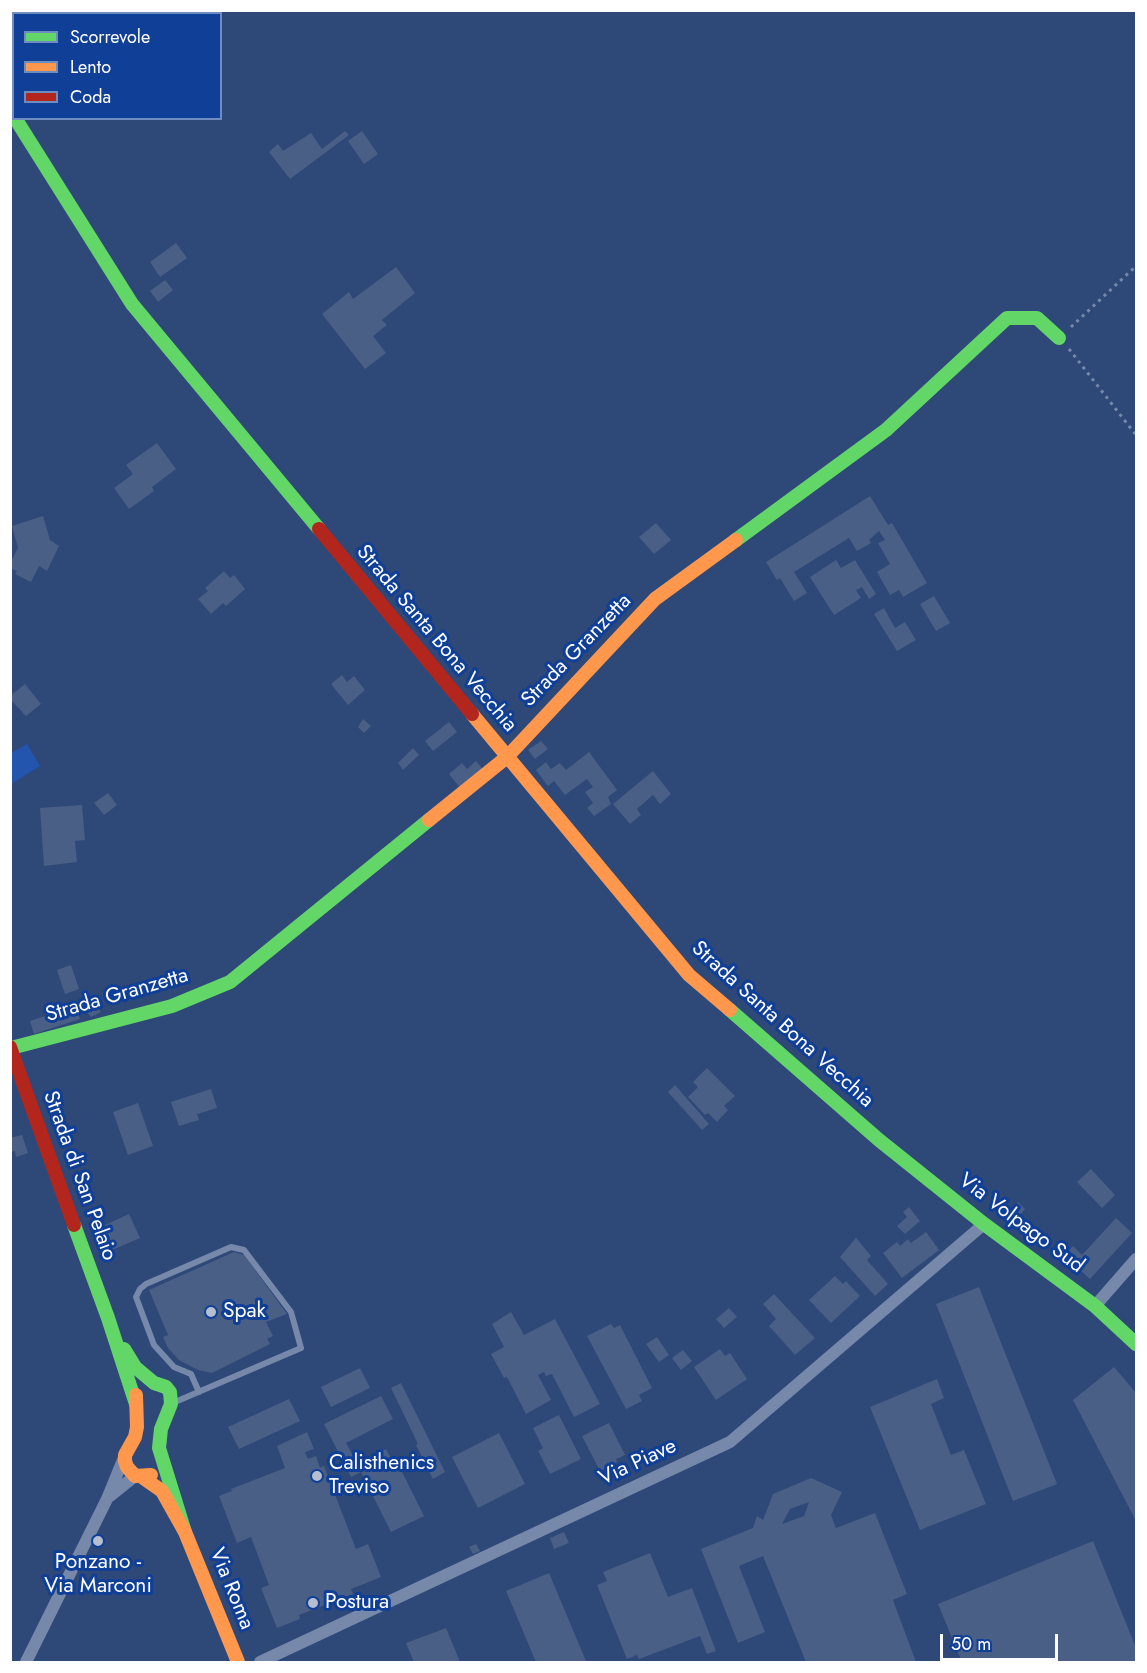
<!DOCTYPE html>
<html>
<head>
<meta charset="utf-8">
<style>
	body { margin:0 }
	#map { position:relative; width:1147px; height:1673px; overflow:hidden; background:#2e4878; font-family:Jost,sans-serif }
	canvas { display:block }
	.frame { position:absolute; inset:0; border:12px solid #fff; pointer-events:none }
	.legend { position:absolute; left:12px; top:12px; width:210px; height:108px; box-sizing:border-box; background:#0f3f97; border:2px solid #6f8cc1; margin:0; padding:8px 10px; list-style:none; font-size:18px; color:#fff }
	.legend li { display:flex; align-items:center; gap:12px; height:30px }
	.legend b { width:30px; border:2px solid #6f8cc1 }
	.scale { position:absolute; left:940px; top:1634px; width:118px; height:27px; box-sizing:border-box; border:3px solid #fff; border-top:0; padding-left:8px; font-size:18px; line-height:21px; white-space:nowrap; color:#fff; -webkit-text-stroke:4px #0f3f97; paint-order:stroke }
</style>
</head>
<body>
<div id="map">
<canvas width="1147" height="1673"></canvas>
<div class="frame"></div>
<ul class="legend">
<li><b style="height:8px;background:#63d668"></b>Scorrevole</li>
<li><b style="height:8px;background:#ff974d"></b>Lento</li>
<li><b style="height:8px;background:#b3261e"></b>Coda</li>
</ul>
<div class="scale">50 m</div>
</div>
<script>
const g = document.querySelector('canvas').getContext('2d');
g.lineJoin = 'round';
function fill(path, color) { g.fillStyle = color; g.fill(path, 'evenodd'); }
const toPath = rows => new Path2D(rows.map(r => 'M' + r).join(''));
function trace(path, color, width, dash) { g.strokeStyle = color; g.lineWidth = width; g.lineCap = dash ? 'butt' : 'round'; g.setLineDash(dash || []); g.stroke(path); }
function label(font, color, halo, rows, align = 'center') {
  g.font = font + ' Jost,sans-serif'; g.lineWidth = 6; g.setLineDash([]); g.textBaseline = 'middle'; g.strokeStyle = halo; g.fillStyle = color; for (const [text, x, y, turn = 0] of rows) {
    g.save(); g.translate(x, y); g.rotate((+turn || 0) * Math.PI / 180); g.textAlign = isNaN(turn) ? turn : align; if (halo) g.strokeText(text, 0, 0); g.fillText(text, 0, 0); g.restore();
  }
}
const green = toPath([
	[27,744,40,766,11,784,11,753]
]);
const building = toPath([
	[345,131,349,135,290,179,269,152,278,144,283,151,311,133,322,149],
	[362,131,378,154,364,164,348,141],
	[176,243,187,258,160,277,150,262],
	[396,267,415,293,382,320,387,325,373,336,386,353,365,369,322,314,349,292,353,299],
	[165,280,173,290,158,302,150,291],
	[157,443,176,469,152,487,154,491,129,509,114,488,133,474,126,465],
	[870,496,888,525,892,523,927,583,903,597,899,590,890,595,877,572,890,564,878,543,885,540,879,531,869,540,871,543,857,551,849,538,794,572,807,593,794,601,780,578,777,580,766,562],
	[43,516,50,540,59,546,47,571,39,566,31,582,15,574,17,571,10,568,10,563,18,548,12,526],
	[656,523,671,540,654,554,639,537],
	[836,560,841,568,855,560,876,594,869,599,862,587,856,590,861,598,834,615,810,577],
	[224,571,230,578,234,575,245,589,226,606,223,603,211,614,198,599,208,591,205,588],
	[934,596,950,623,936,631,920,604],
	[884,608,895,628,905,622,916,640,897,651,874,614],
	[342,675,347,682,354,676,365,690,348,705,331,684],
	[25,684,41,704,26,716,10,699,10,696],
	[363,719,371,726,364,733,358,727],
	[449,722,457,732,433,751,425,741],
	[541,741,548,749,535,759,528,750],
	[413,748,419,755,403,770,398,763],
	[589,752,617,790,608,797,611,804,594,816,587,808,593,803,585,792,593,787,587,779,565,795,554,781,548,786,536,770,546,762,551,769,560,763,566,770],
	[476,761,484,771,462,790,449,774,462,763,467,769],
	[653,771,671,794,660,804,653,795,637,809,641,815,630,824,613,804],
	[108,793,117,805,104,815,94,803],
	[82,805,85,840,75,841,77,862,44,866,40,808],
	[71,965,79,989,65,994,57,970],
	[93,1002,101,1012,91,1017,84,1008],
	[75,1006,80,1019,34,1034,30,1021],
	[707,1068,735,1096,724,1106,728,1110,717,1122,708,1113,705,1115,688,1097,698,1087,693,1082],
	[675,1085,709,1124,702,1130,668,1092],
	[211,1089,217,1108,197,1114,199,1120,179,1126,171,1102],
	[138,1103,153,1146,128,1155,113,1112],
	[22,1135,28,1153,16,1157,15,1151,10,1152,10,1138],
	[1091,1169,1115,1195,1102,1208,1077,1182],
	[1018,1202,1025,1209,1016,1219,1009,1212],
	[909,1207,920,1221,905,1234,897,1226,907,1217,903,1212],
	[129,1214,140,1238,112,1250,101,1227],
	[1116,1218,1132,1233,1090,1279,1064,1256,1073,1246,1082,1255],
	[926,1232,939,1250,902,1278,883,1253,897,1242,900,1246,908,1239,911,1243],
	[856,1238,871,1256,867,1260,888,1284,875,1296,840,1257],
	[234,1252,244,1255,287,1314,266,1322,273,1336,267,1339,270,1344,212,1373,198,1370,179,1360,168,1348,163,1337,168,1335,149,1290],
	[835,1276,843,1284,846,1281,860,1296,831,1323,809,1300],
	[979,1287,1057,1484,1013,1501,936,1304],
	[774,1294,815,1338,795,1355,769,1326,776,1319,763,1304],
	[729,1308,737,1317,724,1328,716,1319],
	[511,1312,524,1335,555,1319,600,1404,574,1417,552,1374,546,1376,544,1372,538,1375,551,1400,526,1414,507,1377,504,1378,491,1354,504,1347,492,1324],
	[611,1324,614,1328,620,1325,652,1388,639,1395,642,1401,626,1409,587,1336],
	[657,1337,669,1355,659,1362,646,1344],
	[720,1349,725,1356,730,1353,747,1379,716,1400,694,1367],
	[683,1350,692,1361,681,1370,672,1358],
	[1114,1367,1136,1393,1136,1521,1073,1400],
	[360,1368,370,1388,331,1407,321,1387],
	[937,1379,944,1398,931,1404,951,1455,964,1450,986,1504,920,1530,870,1407],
	[401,1383,445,1472,433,1479,416,1445,418,1444,391,1388],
	[381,1396,393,1419,346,1443,357,1463,386,1449,393,1462,396,1460,424,1516,391,1532,361,1472,351,1477,324,1424],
	[289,1399,300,1421,239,1449,228,1427],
	[559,1415,581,1459,550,1474,538,1451,543,1448,533,1428],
	[609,1423,625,1455,616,1459,617,1462,600,1471,582,1436],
	[307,1432,314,1449,305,1452,308,1459,316,1456,320,1468,324,1466,356,1549,368,1544,381,1577,351,1589,353,1594,299,1615,300,1619,277,1628,261,1588,269,1585,251,1537,237,1543,219,1496,232,1491,231,1489,285,1468,277,1446],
	[499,1433,525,1484,478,1508,452,1457],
	[811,1478,842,1492,831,1515,836,1528,875,1513,907,1594,893,1600,916,1662,806,1662,763,1556,739,1566,765,1632,738,1643,701,1549,753,1528,757,1516,763,1520,773,1494],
	[809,1502,804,1516,782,1524,790,1509],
	[564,1532,569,1543,554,1549,550,1538],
	[1093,1541,1136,1648,1136,1662,962,1662,938,1604],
	[476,1544,480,1551,473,1554,469,1547],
	[650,1553,668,1597,692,1588,716,1651,707,1654,700,1636,639,1659,637,1655,627,1659,597,1585,607,1581,603,1572],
	[549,1573,586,1661,582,1662,536,1662,506,1591],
	[446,1628,460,1662,414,1662,406,1643]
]);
const path = toPath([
	[18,14,23,10],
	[10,19,14,17],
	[1071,327,1136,266],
	[1069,349,1136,435]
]);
const lane = toPath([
	[175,1402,301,1348,291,1312,244,1250,231,1247,146,1284,140,1289,136,1297,154,1345,174,1367,191,1374,199,1392]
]);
const street = toPath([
	[1095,1306,1136,1259],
	[110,1496,135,1476],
	[26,1662,107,1499,125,1455],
	[260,1662,730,1442,984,1224]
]);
const fast = toPath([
	[15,118,132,304,319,529],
	[736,540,886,430,1007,318,1037,318,1059,338],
	[730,1010,879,1140,984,1224,1095,1306,1136,1344],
	[11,1048,172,1006,230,982,429,820],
	[74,1225,108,1318,136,1404],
	[124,1349,135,1367,154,1383,166,1387,170,1392,171,1404,161,1429,159,1448,185,1532]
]);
const slow = toPath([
	[472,714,689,975,730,1010],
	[429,820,507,757,655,599,736,540],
	[136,1395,137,1427,135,1437,125,1455,125,1461,127,1467,135,1476,151,1475],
	[142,1477,162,1491,185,1532,238,1662]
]);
const jam = toPath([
	[319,529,472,714],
	[10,1047,74,1225]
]);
const markers = [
	[211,1312,6,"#b6bfd0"],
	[317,1476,6,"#b6bfd0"],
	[98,1541,6,"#b6bfd0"],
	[313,1603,6,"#b6bfd0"]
];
const streetNames = [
	["Strada Santa Bona Vecchia",436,639,50],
	["Strada Granzetta",577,651,-46],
	["Strada Granzetta",117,996,-16],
	["Strada Santa Bona Vecchia",782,1025,42],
	["Strada di San Pelaio",79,1176,70],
	["Via Volpago Sud",1021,1224,37],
	["Via Piave",638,1463,-25],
	["Via Roma",231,1589,68]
];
const poiNames = [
	["Spak",223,1312],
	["Calisthenics",329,1464],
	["Treviso",329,1488],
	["Ponzano -",98,1563,"center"],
	["Via Marconi",98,1587,"center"],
	["Postura",325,1603]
];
fill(green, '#2355ae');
fill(building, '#4a5f85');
trace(path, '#7789ab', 3, [3, 4.5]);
trace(lane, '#7789ab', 6);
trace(street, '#7789ab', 12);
trace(fast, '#63d668', 14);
trace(slow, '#ff974d', 14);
trace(jam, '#b3261e', 14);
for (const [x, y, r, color] of markers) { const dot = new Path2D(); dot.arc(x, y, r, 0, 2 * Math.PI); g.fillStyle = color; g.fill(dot); trace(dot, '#0f3f97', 2); }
label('21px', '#fff', '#0f3f97', streetNames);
label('21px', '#fff', '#0f3f97', poiNames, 'left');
</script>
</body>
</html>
